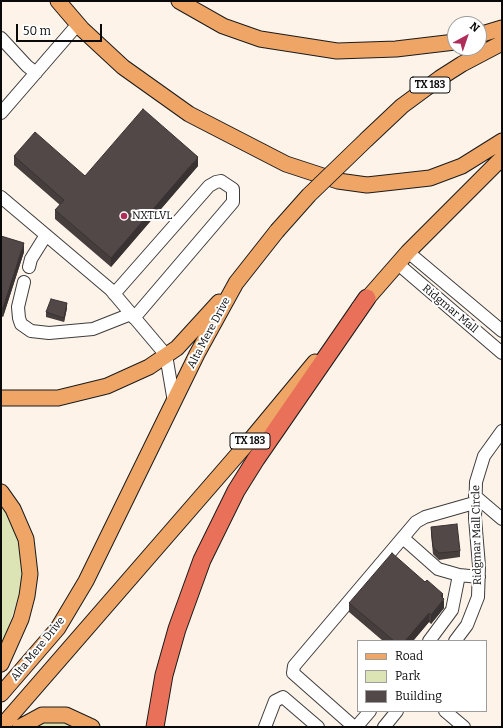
<!DOCTYPE html>
<html>
<head>
<meta charset="utf-8">
<style>
	body { margin:0 }
	#map { position:relative; width:503px; height:728px; overflow:hidden; background:#fef3e8; font-family:Bitter,serif }
	canvas { display:block }
	.frame { position:absolute; inset:0; border:2px solid #0a0a0a; pointer-events:none }
	.legend { position:absolute; left:357px; top:640px; width:130px; height:72px; box-sizing:border-box; background:#fff; border:1px solid #9d9d9d; margin:0; padding:5px 7px; list-style:none; font-size:12px; color:#0a0a0a }
	.legend li { display:flex; align-items:center; gap:8px; height:20px }
	.legend b { width:20px; border:1px solid #9d9d9d }
	.north { position:absolute; left:447px; top:16px; width:40px; height:40px; box-sizing:border-box; background:#fff; border:1px solid #9d9d9d; border-radius:50%; rotate:40deg; font-size:11px; font-weight:700; line-height:16px; text-align:center; color:#0a0a0a }
	.north::after { content:''; display:block; margin:auto; width:14px; height:18px; background:#af2d59; clip-path:polygon(50% 0,100% 100%,50% 72%,0 100%) }
	.scale { position:absolute; left:16px; top:24px; width:86px; height:18px; box-sizing:border-box; border:2px solid #0a0a0a; border-top:0; padding-left:5px; font-size:12px; line-height:14px; white-space:nowrap; color:#0a0a0a; -webkit-text-stroke:3px #fff; paint-order:stroke }
</style>
</head>
<body>
<div id="map">
<canvas width="503" height="728"></canvas>
<div class="frame"></div>
<ul class="legend">
<li><b style="height:5px;background:#efa566"></b>Road</li>
<li><b style="height:11px;background:#dce4b5"></b>Park</li>
<li><b style="height:11px;background:#514847"></b>Building</li>
</ul>
<div class="north">N</div>
<div class="scale">50 m</div>
</div>
<script>
const g = document.querySelector('canvas').getContext('2d');
g.lineJoin = 'round';
function fill(path, color) { g.fillStyle = color; g.fill(path, 'evenodd'); }
const toPath = rows => new Path2D(rows.map(r => 'M' + r).join(''));
function trace(path, color, width, dash) { g.strokeStyle = color; g.lineWidth = width; g.lineCap = dash ? 'butt' : 'round'; g.setLineDash(dash || []); g.stroke(path); }
function label(font, color, halo, rows, align = 'center') {
  g.font = font + ' Bitter,serif'; g.lineWidth = 4; g.setLineDash([]); g.textBaseline = 'middle'; g.strokeStyle = halo; g.fillStyle = color; for (const [text, x, y, turn = 0] of rows) {
    g.save(); g.translate(x, y); g.rotate((+turn || 0) * Math.PI / 180); g.textAlign = isNaN(turn) ? turn : align; if (halo) g.strokeText(text, 0, 0); g.fillText(text, 0, 0); g.restore();
  }
}
const green = toPath([
	[1,502,19,537,24,579,1,651],
	[50,721,71,722,83,727,35,727]
]);
const minor = toPath([
	[1,38,27,66,36,73],
	[1,113,78,24],
	[1,197,111,290,166,355,174,402],
	[408,252,502,331],
	[398,264,502,353],
	[29,267,31,259,46,235],
	[24,282,18,307,19,318,21,324,31,331,49,333,93,329,131,314],
	[114,294,209,186,216,182,221,181,233,189,233,202,134,318],
	[475,496,502,519],
	[403,538,438,569,459,575],
	[429,641,452,610,459,575,479,577],
	[455,641,467,625,478,597,479,566,475,518,476,482,484,456,502,431],
	[370,711,358,725,353,726,293,673,294,666,416,522,425,517,474,503],
	[445,711,464,727],
	[265,727,275,701,283,697,318,727],
	[384,727,397,711]
]);
const major = toPath([
	[58,1,82,29,123,67,189,114,286,164,338,181,367,185,430,178,462,166,502,141],
	[179,1,223,26,260,39,337,51,396,49,455,42],
	[479,35,502,28],
	[367,139,402,106,440,78,462,64,502,43],
	[359,308,408,252,502,158],
	[1,398,58,398,107,386,149,367,177,348,219,302],
	[1,492,13,509,26,539,30,574,27,596,21,619,1,664],
	[1,694,58,628,86,581,197,354,236,283,277,231],
	[1,727,252,438,315,362],
	[20,727,42,715,66,715,92,727]
]);
const highway = toPath([
	[155,727,164,675,177,629,202,560,236,491,256,459,367,298]
]);
const majorBridge = toPath([
	[277,231,309,195,367,139]
]);
const wall = toPath([
	[14,156,85,176,198,166,111,267,55,219,55,210,60,205,14,165],
	[1,236,24,252,3,317,1,316],
	[67,308,64,322,46,317,46,312],
	[431,527,460,551,460,557,439,560,433,554,431,534],
	[425,582,443,598,444,608,431,624,429,622,413,641,383,641,349,612,349,603]
]);
const shadedWall = toPath([
	[198,157,198,166,111,267,111,258],
	[24,243,24,252,3,317,3,308],
	[67,303,67,308,64,322,64,318],
	[443,594,443,601,444,599,444,608,431,624,431,615,441,596],
	[429,613,429,622,413,641,405,641]
]);
const building = toPath([
	[143,109,198,157,111,258,55,210,64,200,14,156,35,132,85,176,143,109],
	[1,236,24,243,3,308,1,308,1,236],
	[51,299,67,303,64,318,46,312,51,299],
	[457,524,460,551,439,553,433,547,431,527,457,524],
	[392,553,425,582,427,580,443,594,441,596,444,599,431,615,429,613,405,641,394,641,349,603,392,553]
]);
const markers = [
	[124,216,4,"#af2d59"]
];
const shields = [
	[430,85,40],
	[250,441,40]
];
const shieldNames = [
	["TX 183",430,85],
	["TX 183",250,441]
];
const poiNames = [
	["NXTLVL",132,216]
];
const streetNames = [
	["Ridgmar Mall",450,309,40],
	["Alta Mere Drive",209,333,-62],
	["Ridgmar Mall Circle",477,535,-91],
	["Alta Mere Drive",38,649,-51]
];
fill(green, '#dce4b5');
trace(minor, '#3d3d3d', 14);
trace(major, '#1b1b1b', 17);
trace(highway, '#1b1b1b', 19);
trace(minor, '#fff', 12);
trace(major, '#efa566', 15);
trace(highway, '#ea7159', 17);
trace(majorBridge, '#1b1b1b', 17, []);
trace(majorBridge, '#efa566', 15);
fill(wall, '#463e3d');
fill(shadedWall, '#393232');
fill(building, '#514847');
trace(building, '#393232', 1);
for (const [x, y, r, color] of markers) { const dot = new Path2D(); dot.arc(x, y, r, 0, 2 * Math.PI); g.fillStyle = color; g.fill(dot); trace(dot, '#fff', 1.5); }
for (const [x, y, w] of shields) { const box = new Path2D(); box.roundRect(x - w / 2, y - 8, w, 16, 3); g.fillStyle = '#fff'; g.fill(box); trace(box, '#0a0a0a', 1); }
label('bold 10px', '#0a0a0a', null, shieldNames);
label('11px', '#0a0a0a', '#fff', poiNames, 'left');
label('11px', '#0a0a0a', '#fff', streetNames);
</script>
</body>
</html>
